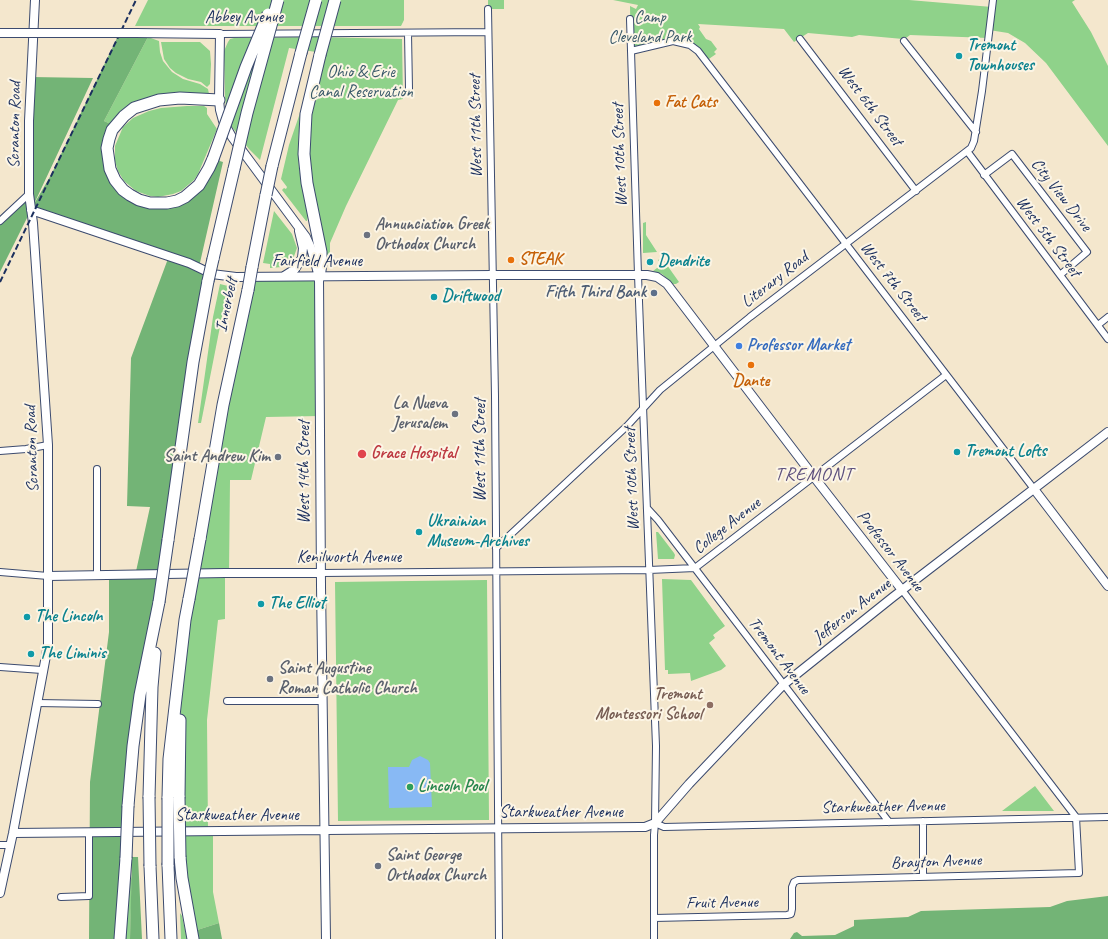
<!DOCTYPE html>
<html>
<head>
<meta charset="utf-8">
<style>
	body { margin:0 }
	canvas { display:block; background:#f4e7cd }
</style>
</head>
<body>
<canvas width="1108" height="939"></canvas>
<script>
const g = document.querySelector('canvas').getContext('2d');
g.lineJoin = 'round';
function fill(path, color) { g.fillStyle = color; g.fill(path, 'evenodd'); }
const toPath = rows => new Path2D(rows.map(r => 'M' + r).join(''));
function trace(path, color, width, dash) { g.strokeStyle = color; g.lineWidth = width; g.lineCap = dash ? 'butt' : 'round'; g.setLineDash(dash || []); g.stroke(path); }
function label(font, color, halo, rows, align = 'center') {
  g.font = font + ' Caveat,sans-serif'; g.lineWidth = 4; g.setLineDash([]); g.textBaseline = 'middle'; g.strokeStyle = halo; g.fillStyle = color; for (const [text, x, y, turn = 0] of rows) {
    g.save(); g.translate(x, y); g.rotate((+turn || 0) * Math.PI / 180); g.textAlign = isNaN(turn) ? turn : align; if (halo) g.strokeText(text, 0, 0); g.fillText(text, 0, 0); g.restore();
  }
}
const green = toPath([
	[148,0,404,0,404,20,401,26,135,26],
	[488,0,504,0,504,9,488,9],
	[613,0,909,0,992,7,993,0,1075,0,1072,2,1091,32,1108,66,1108,146,1046,63,1025,43,1008,33,989,30,988,38,910,35,906,38,904,41,903,39,859,35,852,37,808,33,794,42,784,29,698,24,700,27,699,29,706,39,711,41,717,49,714,52,716,54,706,61,681,42,631,51,630,6,636,9,638,5],
	[148,37,159,41,160,52,163,61,172,72,183,79,200,84,208,89,210,99,134,108,115,126,104,121],
	[314,37,402,39,403,99,398,100,346,206,330,243,330,258,327,258,312,182,309,159,311,119,325,59,323,53,289,48,260,160,249,149,232,127,227,118,225,97,224,51,228,42,230,39,234,38],
	[161,42,200,42,210,51,211,64,210,84,207,87,201,82,188,79,176,73,170,68,164,59],
	[187,106,204,106,207,108,207,114,217,129,198,174,194,180,181,191,173,194,158,197,150,196,136,191,124,181,118,171,115,161,115,146,123,127,133,118,149,111,161,108],
	[300,113,298,148,299,168,308,214,307,221,306,221,282,190,284,188,286,189,287,187,281,179,289,145],
	[274,211,292,234,297,248,293,259,289,263,282,267,270,268,270,264,263,263],
	[646,222,646,235,657,252,643,253,643,223],
	[662,258,679,282,676,284,673,284,662,274,653,271,661,265,658,260],
	[250,277,319,277,320,416,266,417,251,480,230,480,229,573,225,573,225,619,218,620,207,720,208,831,213,831,213,892,219,923,191,932,182,878,179,750,185,620],
	[220,284,228,286,201,423,198,423,213,317],
	[656,532,658,532,674,553,675,555,674,559,658,559],
	[662,579,691,580,725,626,713,635,715,638,709,643,726,666,721,670,691,681,690,673,668,674,668,670,665,670],
	[487,580,489,820,338,821,335,582],
	[1035,786,1054,811,1002,811],
	[132,876,130,939,125,939,128,890],
	[180,913,182,916,187,939,181,939]
]);
const forest = toPath([
	[118,36,137,38,148,37,104,121,115,126,110,169,139,200,185,197,213,159,223,162,199,267,210,273,140,695,120,939,89,939,90,782,109,632,109,576,135,576,150,507,127,506,131,358,169,256,31,210,0,272,0,221,29,194,31,77,93,78,34,204,51,175],
	[132,857,138,857,142,939,130,939],
	[1108,896,1108,939,790,939,794,933,797,932,802,936,835,935,854,926,854,920,908,917,921,911,1050,907,1067,901],
	[219,923,222,939,193,939,191,932]
]);
const water = toPath([
	[420,756,428,760,430,763,432,807,389,808,388,767,409,767,412,760]
]);
const minor = toPath([
	[488,9,495,396,499,939],
	[630,19,638,275,656,746,655,823,654,835,654,939],
	[408,33,409,89],
	[220,34,488,32],
	[800,39,916,191],
	[904,41,976,132],
	[631,51,673,41,690,45,698,51,1034,489],
	[967,151,1108,339],
	[984,175,1012,154,1087,252,1060,275],
	[0,221,29,194],
	[1098,325,1108,317],
	[0,451,26,449,48,445],
	[97,469,97,576],
	[647,508,658,520,889,822],
	[496,548,627,426,660,390,750,317,971,148,974,141,982,91,993,0],
	[0,572,48,576],
	[321,573,649,570,695,568,946,375],
	[0,667,42,670],
	[227,701,322,701],
	[37,703,98,704],
	[923,821,923,877],
	[655,823,664,827,1108,817],
	[0,845,10,845],
	[61,897,89,896,89,832],
	[654,918,787,915,791,914,792,909,792,887,794,882,798,880,1079,873,1076,817,902,590]
]);
const tertiary = toPath([
	[136,33,220,34,219,100,220,110,223,121,232,137,306,237,311,248,319,277,321,586,326,939],
	[31,210,189,263,212,274,236,277,493,275,647,275,657,277,667,284,814,477,902,590],
	[284,276,295,269,302,258,303,248,299,231],
	[1034,489,1108,586],
	[48,576,225,573,321,573],
	[13,833,640,827,645,827,655,823,689,784,783,685,893,597,1108,432],
	[0,893,13,833,48,645,48,445,33,223,29,194,29,121,35,0]
]);
const motorway = toPath([
	[213,159,209,168,199,185,185,197,177,201,167,203,150,203,139,200,130,195,123,190,115,180,110,169,107,148,109,139,112,130,124,116,134,108,159,100,180,98,219,100],
	[272,166,301,53],
	[213,259,234,169],
	[252,267,266,195],
	[319,277,321,264,321,252,307,183,304,154,306,114,320,55],
	[200,539,223,405,248,290],
	[168,540,193,362,208,281],
	[149,797,152,687,155,653],
	[179,797,180,720],
	[168,798,169,759,185,620,189,599],
	[128,806,133,746,140,695,159,602],
	[180,857,182,878,193,939],
	[168,865,171,939],
	[150,866,153,939],
	[120,939,126,858]
]);
const rail = toPath([
	[0,282,136,0]
]);
const tertiaryBridge = toPath([
	[0,33,136,33]
]);
const motorwayBridge = toPath([
	[301,53,316,0],
	[320,55,335,0],
	[213,159,246,67,268,14],
	[234,169,247,113,278,0],
	[266,195,272,166],
	[208,281,213,259],
	[248,290,252,267],
	[189,599,200,539],
	[159,602,168,540],
	[149,797,150,866],
	[179,797,180,857],
	[168,798,168,865],
	[126,858,128,806]
]);
const markers = [
	[959,56,4,"#0f9aa8"],
	[657,103,4,"#e8710a"],
	[367,235,4,"#6b7280"],
	[511,260,4,"#e8710a"],
	[650,262,4,"#0f9aa8"],
	[654,293,4,"#5c6f8a"],
	[434,297,4,"#0f9aa8"],
	[739,346,4,"#3f7fe0"],
	[751,365,4,"#e8710a"],
	[455,414,4,"#6b7280"],
	[957,452,4,"#0f9aa8"],
	[362,454,5,"#e0444e"],
	[278,457,4,"#6b7280"],
	[419,532,4,"#0f9aa8"],
	[261,604,4,"#0f9aa8"],
	[27,617,4,"#0f9aa8"],
	[31,654,4,"#0f9aa8"],
	[270,679,4,"#6b7280"],
	[710,705,4,"#8d6e63"],
	[410,787,4,"#2e9e5b"],
	[378,866,4,"#6b7280"]
];
const streetNames = [
	["Abbey Avenue",244,18],
	["West 6th Street",870,106,53],
	["Scranton Road",15,125,-89],
	["West 11th Street",476,126,-91],
	["West 10th Street",620,155,-92],
	["City View Drive",1061,195,52],
	["West 5th Street",1048,237,53],
	["Fairfield Avenue",317,262],
	["Literary Road",775,280,-38],
	["West 7th Street",893,282,52],
	["Innerbelt",227,305,-78],
	["Scranton Road",32,449,-92],
	["West 11th Street",481,450,-90],
	["West 14th Street",305,472,-90],
	["West 10th Street",632,479,-92],
	["College Avenue",727,526,-38],
	["Professor Avenue",890,551,52],
	["Kenilworth Avenue",349,558],
	["Jefferson Avenue",852,611,-38],
	["Tremont Avenue",779,656,53],
	["Starkweather Avenue",883,807,-1],
	["Starkweather Avenue",561,813],
	["Starkweather Avenue",237,816],
	["Brayton Avenue",936,862,-2],
	["Fruit Avenue",722,903,-1]
];
const parkNames = [
	["Camp",650,18],
	["Cleveland Park",650,38],
	["Ohio & Erie",361,73],
	["Canal Reservation",361,93]
];
const cultureNames = [
	["Tremont",967,46],
	["Townhouses",967,66],
	["Dendrite",658,262],
	["Driftwood",442,297],
	["Tremont Lofts",965,452],
	["Ukrainian",427,522],
	["Museum-Archives",427,542],
	["The Elliot",269,604],
	["The Lincoln",35,617],
	["The Liminis",39,654]
];
const foodNames = [
	["Fat Cats",665,103],
	["STEAK",519,260],
	["Dante",751,382,"center"]
];
const worshipNames = [
	["Annunciation Greek",375,225],
	["Orthodox Church",375,245],
	["La Nueva",447,404,"right"],
	["Jerusalem",447,424,"right"],
	["Saint Andrew Kim",270,457,"right"],
	["Saint Augustine",278,669],
	["Roman Catholic Church",278,689],
	["Saint George",386,856],
	["Orthodox Church",386,876]
];
const serviceNames = [
	["Fifth Third Bank",646,293]
];
const shopNames = [
	["Professor Market",747,346]
];
const healthNames = [
	["Grace Hospital",371,454]
];
const educationNames = [
	["Tremont",702,695],
	["Montessori School",702,715]
];
const leisureNames = [
	["Lincoln Pool",418,787]
];
const quarterNames = [
	["TREMONT",814,475]
];
fill(green, '#8fd28a');
fill(forest, '#73b476');
fill(water, '#88b9f4');
trace(minor, '#3c4b6f', 8);
trace(tertiary, '#3c4b6f', 10);
trace(motorway, '#3c4b6f', 13);
trace(minor, '#fff', 6);
trace(tertiary, '#fff', 8);
trace(motorway, '#fff', 11);
trace(rail, '#1b2f5e', 2, [6, 3]);
trace(tertiaryBridge, '#3c4b6f', 10, []);
trace(motorwayBridge, '#3c4b6f', 13, []);
trace(tertiaryBridge, '#fff', 8);
trace(motorwayBridge, '#fff', 11);
for (const [x, y, r, color] of markers) { const dot = new Path2D(); dot.arc(x, y, r, 0, 2 * Math.PI); g.fillStyle = color; g.fill(dot); trace(dot, '#fcf5e5', 1.5); }
label('17px', '#1b2f5e', '#fcf5e5', streetNames);
label('17px', '#385869', '#fcf5e5', parkNames);
label('bold 17px', '#0d838f', '#fcf5e5', cultureNames, 'left');
label('bold 17px', '#c56008', '#fcf5e5', foodNames, 'left');
label('bold 17px', '#5b616d', '#fcf5e5', worshipNames, 'left');
label('bold 17px', '#4e5e75', '#fcf5e5', serviceNames, 'right');
label('bold 17px', '#366cbe', '#fcf5e5', shopNames, 'left');
label('bold 17px', '#be3a42', '#fcf5e5', healthNames, 'left');
label('bold 17px', '#785e54', '#fcf5e5', educationNames, 'right');
label('bold 17px', '#27864d', '#fcf5e5', leisureNames, 'left');
g.letterSpacing = '1px';
label('19px', '#5e517e', '#fcf5e5', quarterNames);
g.letterSpacing = '0px';
</script>
</body>
</html>
